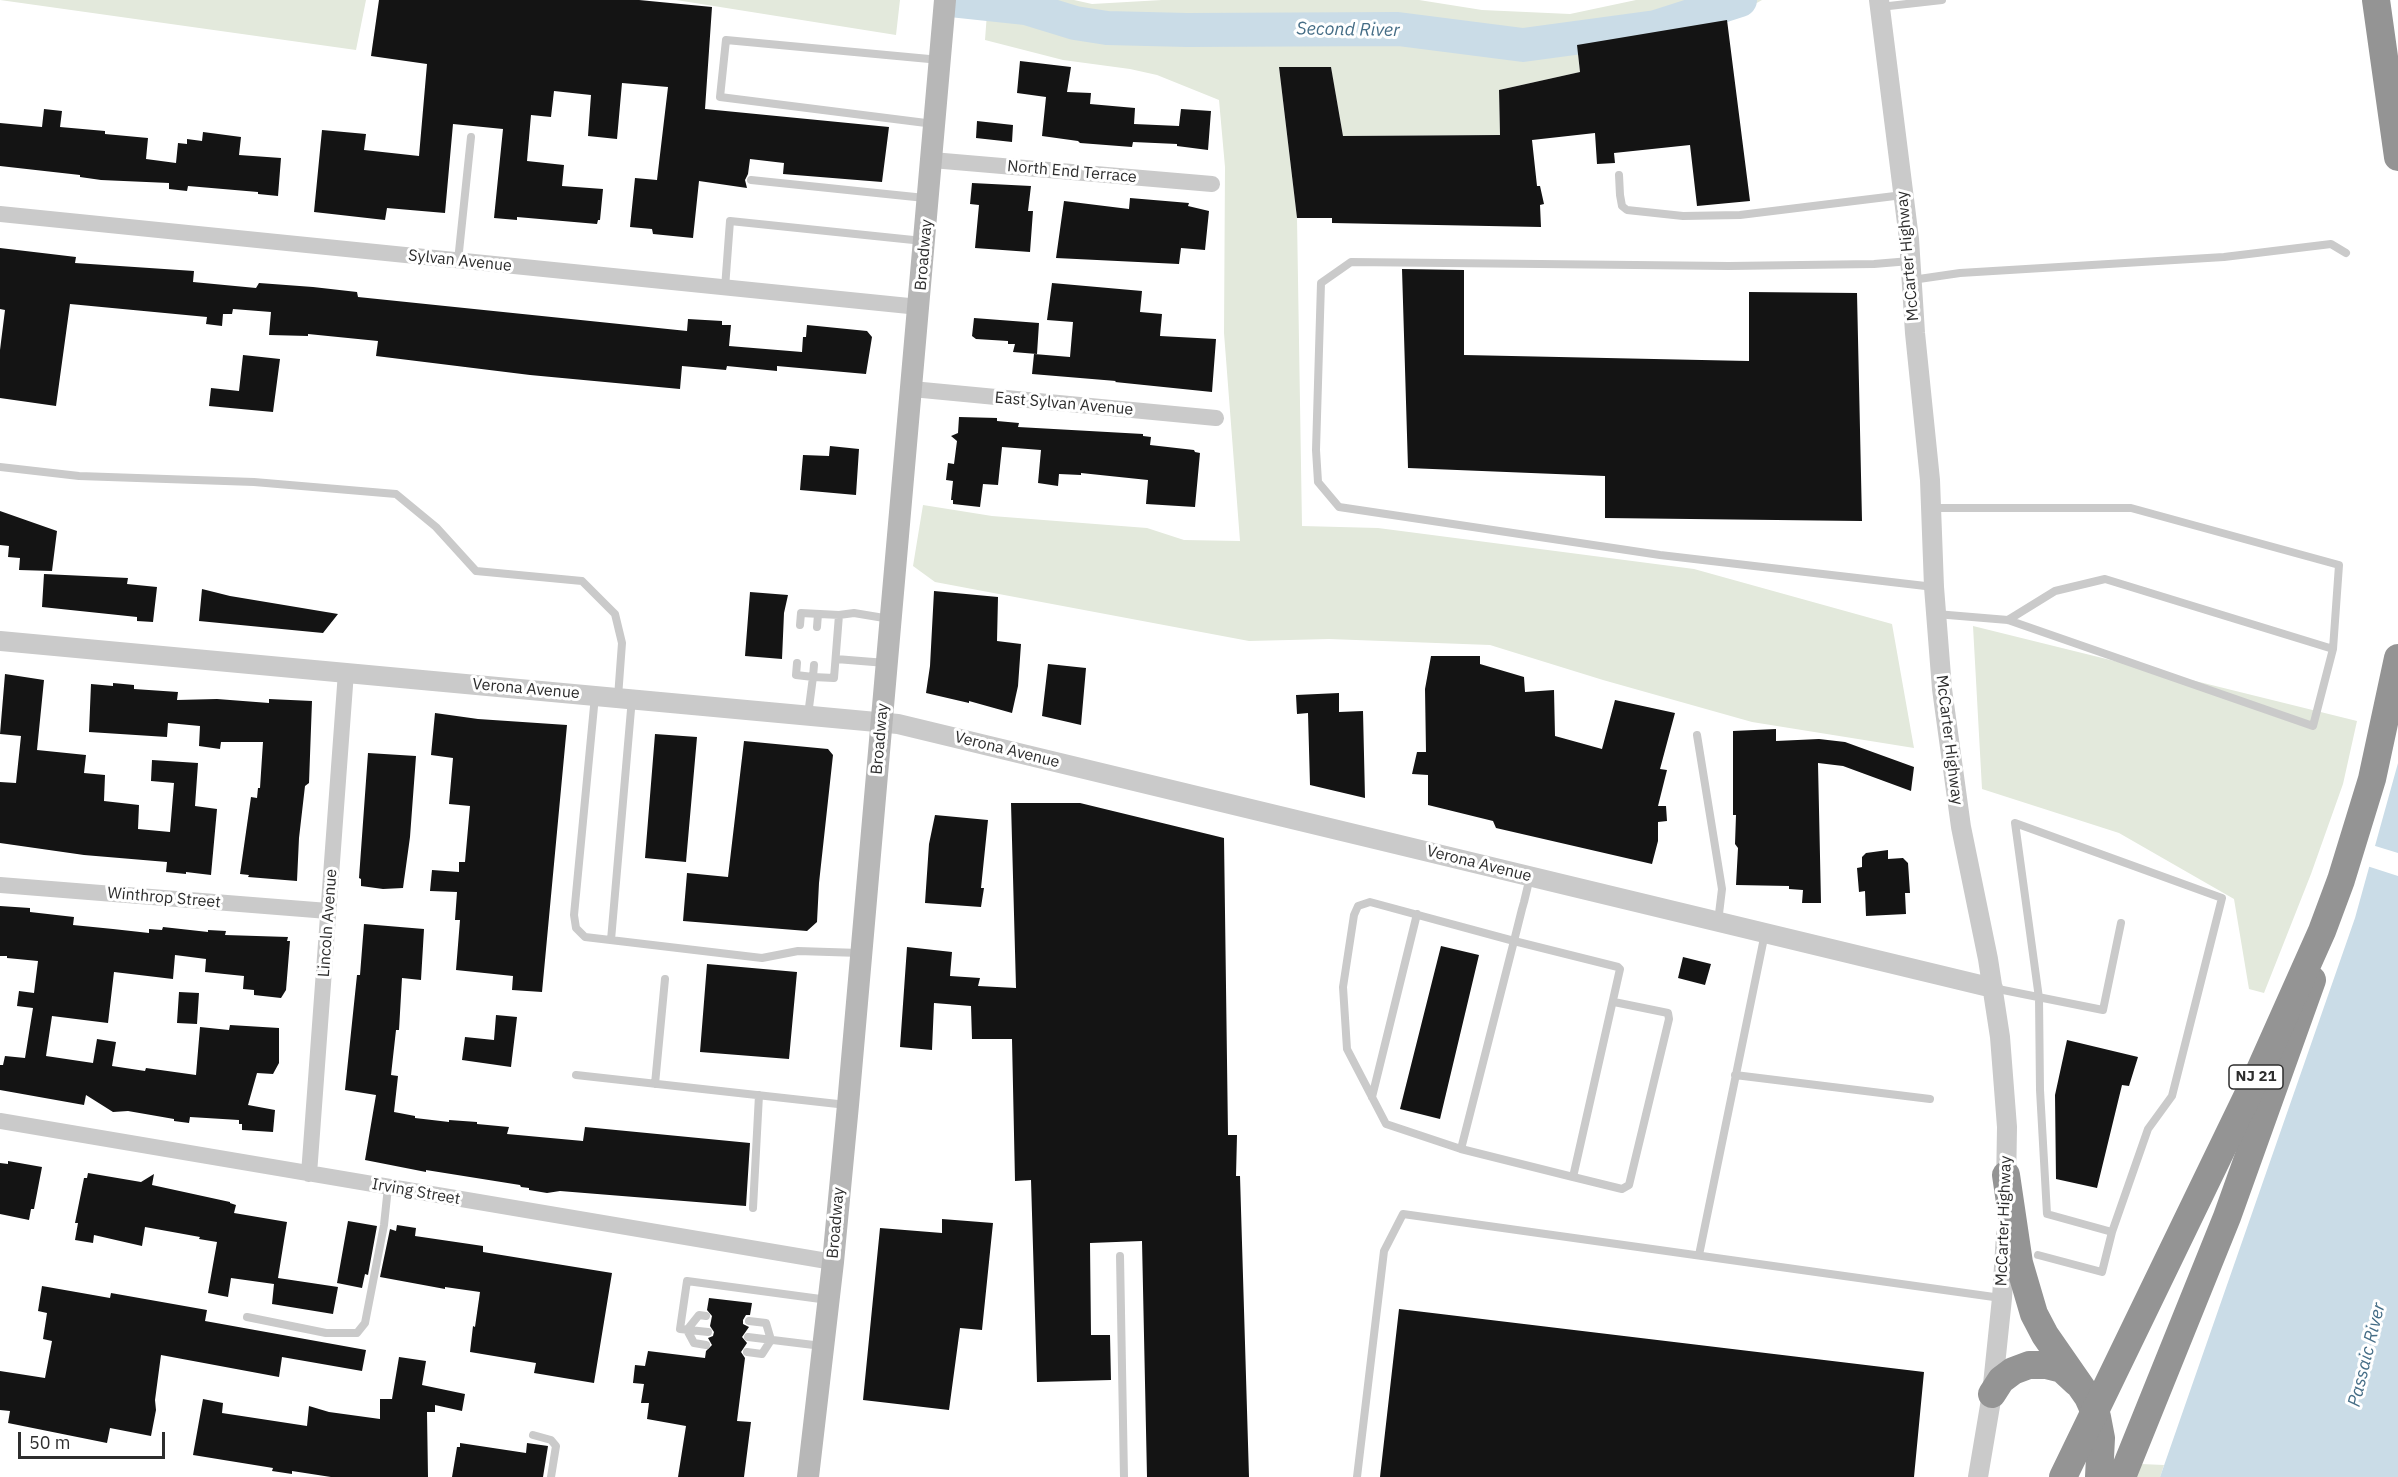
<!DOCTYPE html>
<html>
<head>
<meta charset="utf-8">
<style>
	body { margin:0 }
	#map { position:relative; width:2398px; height:1477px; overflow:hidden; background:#fff; font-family:"IBM Plex Sans",sans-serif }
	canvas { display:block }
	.scale { position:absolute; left:18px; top:1432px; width:147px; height:27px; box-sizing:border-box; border:3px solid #2d2d2d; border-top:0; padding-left:8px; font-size:18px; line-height:21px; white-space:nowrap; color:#2d2d2d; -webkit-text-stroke:4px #fff; paint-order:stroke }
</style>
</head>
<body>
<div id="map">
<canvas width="2398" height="1477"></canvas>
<div class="scale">50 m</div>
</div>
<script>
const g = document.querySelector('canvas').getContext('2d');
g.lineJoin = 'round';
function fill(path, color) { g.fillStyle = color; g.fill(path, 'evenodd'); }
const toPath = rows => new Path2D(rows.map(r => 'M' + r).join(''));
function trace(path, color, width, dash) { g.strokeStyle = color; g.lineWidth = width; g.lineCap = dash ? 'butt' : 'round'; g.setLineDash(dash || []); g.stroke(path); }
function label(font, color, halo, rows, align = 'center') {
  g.font = font + ' "IBM Plex Sans",sans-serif'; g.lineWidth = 6; g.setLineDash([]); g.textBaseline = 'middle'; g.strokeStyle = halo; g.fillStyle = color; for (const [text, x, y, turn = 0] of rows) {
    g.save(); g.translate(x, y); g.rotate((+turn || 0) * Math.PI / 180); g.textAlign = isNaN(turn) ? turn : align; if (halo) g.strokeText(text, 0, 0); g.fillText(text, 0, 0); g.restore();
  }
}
const green = toPath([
	[0,0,366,0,356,50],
	[676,0,900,0,896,35],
	[988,0,1074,0,1092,4,1162,0,1419,0,1482,10,1570,14,1636,0,1762,0,1727,20,1577,45,1580,72,1499,90,1500,135,1343,136,1331,68,1279,67,1297,218,1302,526,1378,528,1694,569,1892,624,1914,748,1752,722,1603,680,1490,645,1329,639,1249,641,935,582,913,566,923,505,992,516,1147,528,1184,540,1240,541,1224,333,1225,167,1219,100,1157,75,1130,69,1063,60,985,40],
	[1973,626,2357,721,2343,784,2311,874,2264,993,2249,989,2234,899,2119,833,1982,789],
	[2141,1464,2164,1465,2160,1477,2136,1477]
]);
const water = toPath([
	[2398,763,2398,1477,2160,1477,2355,918]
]);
const pier = toPath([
	[2372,845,2398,853,2398,876,2367,866]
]);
const river = toPath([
	[951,0,1026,8,1075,23,1107,28,1187,30,1398,29,1523,45,1656,27,1740,0]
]);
const building = toPath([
	[379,0,639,0,712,7,705,109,889,127,882,182,783,174,784,163,750,159,748,174,745,180,747,188,699,181,693,238,653,234,652,229,630,227,635,178,657,180,668,87,622,83,617,139,588,136,591,95,554,91,551,117,531,115,527,161,564,165,562,186,603,189,600,220,598,220,597,224,517,217,517,220,494,218,503,129,453,124,445,213,387,208,385,220,314,212,322,130,366,134,364,150,419,156,427,64,371,56],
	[1727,20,1750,201,1697,206,1690,145,1614,153,1615,163,1597,164,1595,133,1532,140,1537,186,1540,186,1544,204,1540,205,1541,227,1332,223,1332,218,1297,218,1279,67,1331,67,1343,136,1500,135,1499,90,1580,72,1577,45],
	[1020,61,1071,67,1067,92,1091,93,1090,104,1135,108,1134,124,1179,126,1181,109,1211,111,1208,150,1177,146,1177,144,1133,142,1132,147,1080,143,1078,141,1042,136,1046,97,1017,93],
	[44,109,62,111,60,127,105,131,105,134,148,138,146,159,176,163,178,143,187,144,187,139,202,141,203,132,241,137,239,155,281,158,278,196,258,194,258,192,188,186,187,191,169,189,169,183,101,180,80,177,80,175,0,166,0,123,42,127],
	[977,121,1013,125,1012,142,976,138],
	[972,183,1031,186,1028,211,1033,211,1030,252,975,248,979,205,970,204],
	[1130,198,1189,203,1188,206,1209,211,1205,250,1181,248,1179,264,1056,258,1064,201,1129,209],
	[0,248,76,257,75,263,194,271,193,282,256,288,259,283,313,287,357,292,358,297,687,331,688,319,722,321,722,325,731,325,729,346,802,352,803,337,806,337,807,325,867,331,872,337,866,374,777,366,777,371,727,366,726,370,682,366,680,389,530,375,376,356,378,341,308,334,308,336,269,335,271,312,233,309,232,314,223,314,222,326,206,324,207,317,70,304,56,406,0,398,0,350,5,310,0,309],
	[1402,269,1464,270,1464,355,1749,361,1749,292,1857,293,1862,521,1605,518,1605,476,1408,468],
	[1052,283,1142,291,1140,312,1162,314,1160,336,1216,339,1212,392,1115,382,1116,381,1032,374,1034,354,1070,357,1073,322,1047,320],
	[974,318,1039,323,1037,354,1013,352,1015,344,1008,344,1008,341,976,339,972,336],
	[243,355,280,359,273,412,209,406,211,388,239,391],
	[959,417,997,418,997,421,1019,423,1018,427,1143,434,1143,436,1151,437,1150,445,1194,450,1195,452,1200,453,1195,507,1146,504,1148,480,1081,473,1081,475,1059,474,1058,486,1038,483,1041,450,1002,447,998,485,983,484,980,507,953,504,953,500,951,500,953,481,946,480,948,463,954,464,957,441,951,436,958,433],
	[830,446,859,449,856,495,800,490,803,455,829,456],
	[0,511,57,531,52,571,19,570,20,558,8,557,9,546,0,545],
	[44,574,128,578,127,584,157,587,153,622,137,621,137,617,42,607],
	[202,589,230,596,338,614,323,633,199,621],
	[934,591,998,597,997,641,1021,644,1018,686,1012,713,969,701,969,703,926,693,930,666],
	[750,592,788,595,784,613,782,659,745,656],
	[1431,656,1480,656,1480,664,1524,677,1525,692,1554,690,1555,736,1602,749,1615,700,1675,713,1660,769,1667,770,1658,806,1666,806,1667,821,1658,822,1658,841,1652,864,1496,828,1493,821,1428,805,1428,775,1412,774,1417,752,1426,752,1425,689],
	[1048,664,1086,668,1081,725,1042,716],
	[5,674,44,680,37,750,86,755,84,773,105,775,104,801,139,805,138,829,170,832,174,783,151,781,152,760,198,763,195,806,217,809,211,875,186,872,186,874,166,872,167,862,84,855,0,843,0,782,16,783,21,736,0,734],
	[113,683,134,685,134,689,178,692,177,700,217,699,269,703,269,699,312,701,309,783,305,786,299,838,297,881,248,877,249,875,240,874,251,797,257,798,258,788,260,788,263,742,221,742,220,749,199,746,200,726,168,723,167,737,89,732,91,684,113,686],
	[1339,693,1339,712,1363,711,1365,798,1310,785,1308,713,1297,714,1296,695],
	[435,713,478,719,567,725,542,992,512,990,513,976,456,970,460,920,455,920,457,892,430,891,432,870,459,872,459,862,465,862,470,806,449,804,453,758,431,755],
	[1776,729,1776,741,1819,739,1845,742,1914,767,1911,791,1843,766,1818,763,1821,903,1802,903,1803,890,1789,889,1789,886,1736,885,1738,848,1735,844,1736,815,1733,815,1733,731],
	[655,734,697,737,686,862,645,858],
	[744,741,828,749,833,755,819,883,817,922,807,931,683,921,687,873,728,877],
	[368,753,416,756,410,837,403,888,383,889,361,886,361,879,359,878],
	[1011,803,1080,803,1224,838,1228,1135,1237,1135,1236,1176,1240,1176,1249,1477,1147,1477,1142,1241,1090,1243,1091,1335,1110,1335,1111,1380,1037,1382,1031,1180,1015,1181,1012,1039,972,1039,971,1006,934,1003,932,1050,900,1047,907,947,952,952,950,976,980,978,978,986,1016,988],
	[935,815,988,820,981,888,984,888,981,907,925,903,929,844],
	[1888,850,1888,859,1903,858,1908,863,1910,893,1905,893,1906,914,1866,916,1865,891,1859,892,1857,868,1862,867,1862,857,1866,853],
	[0,906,30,908,30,912,74,917,73,925,113,929,149,933,149,929,162,930,163,927,208,932,208,930,226,931,225,935,288,937,287,941,290,941,286,990,281,998,254,995,254,990,243,989,244,976,205,972,206,959,175,955,173,979,114,972,108,1023,52,1016,46,1056,93,1063,97,1039,116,1042,112,1066,145,1071,146,1068,196,1075,200,1027,229,1030,230,1025,279,1028,279,1063,273,1074,257,1073,248,1105,275,1110,273,1132,242,1130,242,1124,239,1124,239,1120,190,1117,189,1123,174,1121,174,1119,128,1111,113,1112,86,1095,84,1105,0,1090,0,1065,3,1065,5,1056,25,1058,33,1008,17,1006,19,991,34,993,38,961,7,958,7,956,0,956],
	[364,924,424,929,421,980,402,978,399,1030,396,1030,391,1075,398,1076,394,1112,415,1116,415,1118,449,1122,449,1120,477,1122,477,1124,509,1127,507,1134,583,1141,585,1127,750,1143,746,1206,560,1191,547,1193,529,1190,529,1188,521,1187,520,1185,426,1170,426,1172,365,1160,376,1095,345,1090,357,975,360,975],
	[1441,946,1479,955,1440,1119,1400,1109],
	[1683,957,1711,964,1705,985,1678,978],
	[707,964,797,972,789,1059,700,1052],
	[179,992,199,993,197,1024,177,1023],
	[496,1015,517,1017,511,1067,462,1060,465,1037,494,1040],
	[2067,1040,2138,1057,2129,1086,2122,1085,2097,1188,2056,1179,2055,1095],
	[8,1161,42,1167,34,1209,31,1209,29,1220,0,1214,0,1163,8,1164],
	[88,1173,141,1182,154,1174,152,1185,230,1202,230,1203,236,1205,234,1213,287,1222,278,1278,338,1287,333,1314,272,1304,274,1284,231,1278,228,1297,208,1293,217,1242,199,1239,200,1237,145,1227,142,1246,94,1235,93,1243,75,1240,78,1223,75,1223,84,1178,87,1178],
	[942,1219,993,1223,982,1330,960,1328,949,1410,863,1400,880,1228,942,1233],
	[348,1221,377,1226,368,1275,365,1274,362,1288,337,1283],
	[397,1225,416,1228,415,1236,483,1246,483,1252,612,1273,594,1383,534,1373,536,1363,470,1352,473,1326,475,1327,480,1292,445,1287,445,1289,380,1277,390,1229,396,1231],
	[42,1286,110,1298,111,1293,207,1310,205,1321,366,1350,362,1371,282,1357,279,1377,161,1355,155,1400,156,1410,151,1436,110,1428,107,1443,8,1423,10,1411,0,1410,0,1371,45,1378,52,1341,43,1339,47,1313,38,1311],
	[709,1298,752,1303,750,1315,746,1315,743,1320,743,1324,749,1327,742,1337,747,1343,741,1352,745,1358,737,1421,751,1422,744,1477,678,1477,686,1426,647,1419,649,1403,641,1403,644,1384,633,1383,635,1365,645,1366,648,1351,705,1358,706,1351,712,1345,708,1338,713,1336,714,1332,710,1326,712,1316,707,1310],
	[1399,1309,1924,1372,1914,1477,1380,1477],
	[399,1357,426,1361,422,1385,465,1394,462,1411,435,1405,435,1412,427,1412,428,1477,331,1477,292,1471,292,1474,272,1471,273,1468,193,1455,203,1399,223,1403,222,1413,307,1426,309,1406,329,1412,380,1419,380,1399,392,1399],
	[460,1443,526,1453,527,1443,548,1446,543,1477,452,1477,457,1447,460,1447]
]);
const service = toPath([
	[1880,7,1942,0],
	[934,124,720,97,726,40,940,60],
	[1619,175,1620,195,1622,206,1627,210,1683,216,1740,215,1903,195],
	[751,180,925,198],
	[458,261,471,137],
	[1910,261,1874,264,1729,266,1351,262,1321,283,1316,450,1318,482,1339,507,1660,555,1934,587],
	[1912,280,1960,273,2224,257,2331,244,2346,253],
	[725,288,730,221,923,241],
	[0,467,79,476,254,482,396,494,436,527,476,571,582,581,615,614,622,643,618,697],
	[1931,508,2131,508,2339,565,2333,649],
	[1936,614,2008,620,2313,726,2333,649,2105,579,2055,591,2008,620],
	[800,625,801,613,839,615,854,613,890,619],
	[817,627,818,614],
	[836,659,886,663],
	[797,663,796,675,813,677,808,715],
	[814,665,813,677,834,678,839,615],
	[595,696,574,915,576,928,585,937,762,958,798,951,860,953],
	[1697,735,1722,889,1718,922],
	[611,940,632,698],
	[1993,988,2103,1010,2121,923],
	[576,1075,847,1105],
	[1735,1075,1930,1099],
	[655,1084,665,979],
	[1372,1097,1417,914],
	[1461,1149,1573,1177,1620,969,1618,967,1514,941,1370,902,1358,906,1354,915,1343,987,1347,1049,1386,1124,1461,1149,1514,941,1522,909,1524,902,1530,877],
	[1573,1177,1622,1189,1629,1185,1669,1019,1668,1013,1614,1002],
	[753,1208,759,1095],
	[1699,1255,1765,933],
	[2038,1255,2102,1272,2112,1232,2047,1214,2040,1090,2039,998,2015,823,2222,898,2172,1096,2148,1129,2112,1232],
	[1120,1256,1124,1477],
	[706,1316,699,1315,687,1330,694,1343,706,1345],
	[247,1317,326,1333,357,1333,365,1323,384,1225,388,1187],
	[708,1332,680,1329,687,1281,828,1300],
	[748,1337,822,1346],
	[747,1352,762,1354,771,1340,766,1323,749,1321],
	[533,1435,551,1440,556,1446,551,1477],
	[1357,1477,1384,1251,1403,1214,2001,1298]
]);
const minor = toPath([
	[932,160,1212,184],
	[0,214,919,307],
	[912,389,1216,418],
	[0,885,328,911],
	[0,1121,833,1262],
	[309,1174,346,672]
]);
const tertiary = toPath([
	[1879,0,1909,239,1915,333,1930,480,1934,587,1942,689,1961,827,1988,959,2000,1037,2007,1127,2006,1188],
	[0,641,898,724,1993,988],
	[1978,1477,1992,1394,2002,1298,2006,1235]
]);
const secondary = toPath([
	[808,1477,833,1262,848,1105,945,0]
]);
const motorway = toPath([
	[2376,0,2398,157],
	[2006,1175,2019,1263,2034,1314,2045,1335,2088,1397,2097,1417,2101,1438,2099,1477],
	[1992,1394,2001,1380,2013,1371,2029,1365,2046,1365,2062,1369,2076,1382],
	[2122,1477,2227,1217,2312,980]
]);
const motorwayBridge = toPath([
	[2063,1477,2260,1070,2322,931,2341,880,2372,779,2398,658]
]);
const shields = [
	[2256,1077,54]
];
const shieldNames = [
	["NJ 21",2256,1077]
];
const streetNames = [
	["North End Terrace",1072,172,5],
	["Broadway",924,255,-85],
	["McCarter Highway",1908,256,-95],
	["Sylvan Avenue",460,261,6],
	["East Sylvan Avenue",1064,404,5],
	["Verona Avenue",526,689,5],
	["Broadway",880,739,-85],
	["McCarter Highway",1949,740,83],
	["Verona Avenue",1007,750,14],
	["Verona Avenue",1479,864,14],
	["Winthrop Street",164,898,5],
	["Lincoln Avenue",328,923,-86],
	["Irving Street",416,1192,10],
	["McCarter Highway",2004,1221,-88],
	["Broadway",836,1223,-85]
];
const waterNames = [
	["Second River",1348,30,1],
	["Passaic River",2367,1355,-76]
];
fill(green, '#e3e9dc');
fill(water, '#cadce7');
fill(pier, '#fff');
trace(river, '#cadce7', 34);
fill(building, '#141414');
trace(service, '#cacaca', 8);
trace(minor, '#cacaca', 16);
trace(tertiary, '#cacaca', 20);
trace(secondary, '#b7b7b7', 22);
trace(motorway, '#949494', 28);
trace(motorwayBridge, '#949494', 28);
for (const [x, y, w] of shields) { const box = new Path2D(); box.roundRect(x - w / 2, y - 12, w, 24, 4.5); g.fillStyle = '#fff'; g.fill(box); trace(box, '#2d2d2d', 1.5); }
label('bold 15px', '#2d2d2d', null, shieldNames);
label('16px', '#2d2d2d', '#fff', streetNames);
label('italic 18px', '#456d86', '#fff', waterNames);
</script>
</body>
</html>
